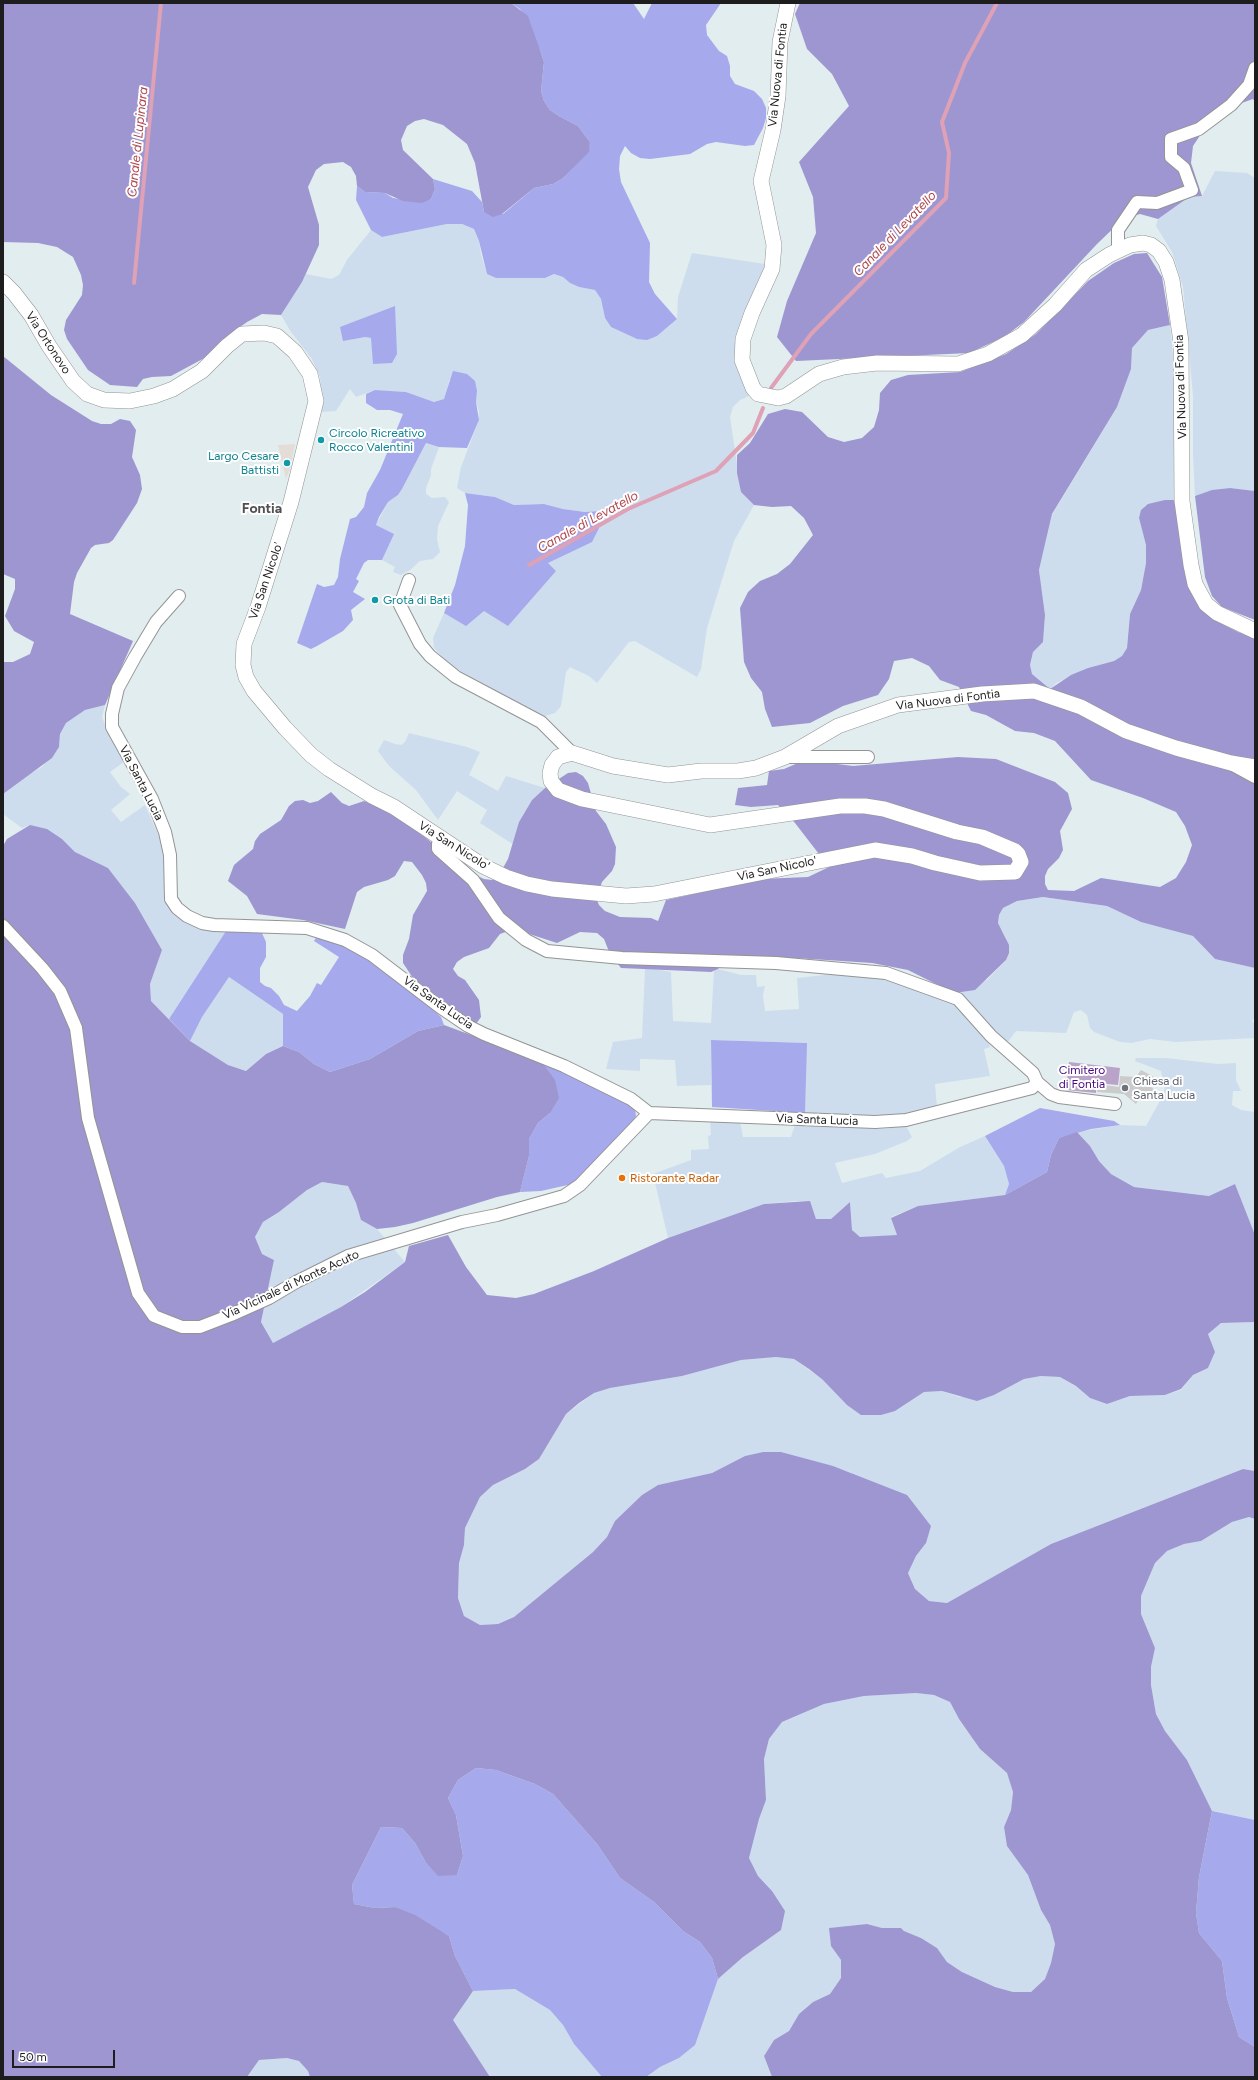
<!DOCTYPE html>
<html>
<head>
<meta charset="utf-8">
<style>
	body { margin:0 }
	#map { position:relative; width:1258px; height:2080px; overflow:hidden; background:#e2edef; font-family:Figtree,sans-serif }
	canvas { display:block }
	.frame { position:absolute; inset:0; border:4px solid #1d1d1d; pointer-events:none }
	.scale { position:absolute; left:12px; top:2050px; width:103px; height:18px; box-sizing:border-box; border:2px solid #1d1d1d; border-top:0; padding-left:5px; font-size:12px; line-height:14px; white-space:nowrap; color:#1d1d1d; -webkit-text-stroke:3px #fff; paint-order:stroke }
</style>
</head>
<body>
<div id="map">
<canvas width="1258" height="2080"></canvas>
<div class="frame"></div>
<div class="scale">50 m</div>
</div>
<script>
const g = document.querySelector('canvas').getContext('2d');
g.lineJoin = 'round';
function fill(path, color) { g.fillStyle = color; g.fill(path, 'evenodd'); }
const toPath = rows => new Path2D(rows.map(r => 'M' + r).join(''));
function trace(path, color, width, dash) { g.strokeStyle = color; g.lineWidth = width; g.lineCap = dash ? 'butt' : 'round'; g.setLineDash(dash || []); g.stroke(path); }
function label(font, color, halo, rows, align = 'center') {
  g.font = font + ' Figtree,sans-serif'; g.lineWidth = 4; g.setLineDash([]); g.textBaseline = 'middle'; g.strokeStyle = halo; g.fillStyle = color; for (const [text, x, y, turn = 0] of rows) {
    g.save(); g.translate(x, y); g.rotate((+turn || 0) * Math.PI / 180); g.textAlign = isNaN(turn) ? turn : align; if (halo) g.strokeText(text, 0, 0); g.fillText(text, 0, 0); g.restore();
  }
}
const religious = toPath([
	[1141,1070,1154,1077,1148,1085,1155,1090,1151,1096,1149,1095,1145,1100,1140,1097,1136,1104,1124,1094,1097,1092,1097,1084,1119,1087,1120,1076,1136,1077]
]);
const farmland = toPath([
	[1215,171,1247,173,1255,178,1255,491,1230,488,1213,490,1195,496,1193,455,1193,396,1183,287,1172,252,1156,226,1158,219,1189,197,1202,196],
	[447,224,462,224,474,229,479,241,481,255,487,274,496,278,545,278,554,274,563,277,570,283,579,287,595,290,601,299,605,318,611,327,637,339,657,336,677,319,678,297,692,253,765,264,737,360,749,396,740,400,733,407,730,417,741,492,754,505,734,541,707,628,701,669,697,677,635,641,629,642,597,683,589,676,570,667,566,672,561,706,555,713,545,716,523,706,457,669,447,662,434,648,433,638,444,613,466,625,484,611,556,571,548,563,592,541,600,511,585,512,563,509,544,504,514,505,495,497,465,493,457,488,461,467,479,420,479,411,476,402,477,391,449,380,448,391,444,399,434,402,406,392,375,390,356,397,350,389,336,411,322,412,320,377,312,359,291,332,281,315,306,274,331,279,339,275,347,260,371,230,382,237],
	[395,306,371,338,365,337],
	[1170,325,1177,394,1176,500,1139,518,1146,545,1146,563,1141,590,1130,614,1127,648,1122,656,1114,661,1088,668,1056,683,1050,689,1032,674,1030,665,1033,652,1043,642,1045,615,1039,570,1052,515,1117,407,1131,369,1132,348,1148,330],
	[426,443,439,447,431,469,431,475,426,488,426,494,432,498,445,497,449,502,438,526,437,539,440,552,433,559,420,561,410,570,401,575,393,572,395,567,382,560,393,534,376,525,388,502,398,495,402,489],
	[105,705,102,717,111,740,125,761,110,772,121,787,130,794,111,810,121,822,145,805,162,843,169,907,226,931,169,1019,151,1001,150,984,162,950,135,903,108,868,75,852,62,839,30,825,22,828,3,814,3,794,19,780,42,767,59,747,60,734,66,723,85,710],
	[409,733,467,747,480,752,469,775,498,791,506,776,545,788,532,800,519,822,514,845,480,823,487,810,457,791,438,820,416,790,389,766,378,751,384,740,395,744,401,745,405,742],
	[1043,897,1107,906,1141,922,1193,936,1215,959,1255,968,1255,1016,1252,1022,1255,1023,1255,1038,1176,1042,1150,1039,1131,1043,1120,1042,1094,1032,1090,1028,1087,1015,1081,1010,1074,1012,1066,1033,1016,1031,1007,1043,954,993,987,980,1006,960,1006,938,998,923,999,915,1003,908,1017,901],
	[645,969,655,969,671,972,673,1021,711,1023,714,971,718,969,741,975,756,975,757,987,765,986,763,996,765,1011,799,1009,797,978,843,973,882,976,958,1004,989,1043,990,1047,984,1049,990,1076,935,1084,937,1108,895,1116,853,1116,805,1113,806,1043,711,1040,711,1085,677,1086,675,1060,640,1059,640,1071,606,1069,613,1042,642,1038],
	[229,977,283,1014,283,1046,266,1054,246,1071,228,1065,190,1041,202,1017],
	[1136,1058,1166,1058,1218,1064,1236,1063,1236,1080,1241,1091,1233,1091,1232,1105,1241,1110,1255,1112,1255,1235,1235,1184,1209,1196,1134,1187,1111,1174,1099,1161,1090,1146,1077,1132,1120,1125,1146,1126,1162,1097,1165,1088,1161,1071,1135,1061],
	[710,1121,740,1122,743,1137,791,1137,795,1125,883,1129,906,1126,912,1137,907,1141,875,1154,835,1163,842,1183,882,1173,886,1178,920,1171,960,1147,985,1136,1004,1166,1009,1184,1005,1195,918,1206,891,1217,897,1235,860,1238,852,1230,850,1202,831,1219,816,1219,809,1202,796,1201,764,1204,668,1238,653,1174,691,1160,691,1150,709,1149,708,1136,711,1135],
	[322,1182,348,1186,356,1203,361,1220,377,1229,405,1262,341,1307,273,1343,261,1322,274,1260,262,1254,255,1237,263,1222,279,1212,307,1190],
	[1255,1322,1255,1471,1243,1469,1051,1544,947,1603,929,1601,915,1589,908,1572,916,1556,926,1543,850,1472,781,1452,763,1452,745,1456,712,1473,658,1485,642,1495,616,1521,607,1537,593,1552,514,1617,498,1624,480,1625,464,1616,458,1598,459,1563,464,1545,465,1528,480,1497,493,1485,525,1469,539,1459,566,1414,594,1393,610,1388,682,1376,741,1360,776,1357,794,1359,823,1380,895,1411,924,1392,942,1391,959,1397,994,1395,1024,1379,1041,1376,1060,1377,1076,1386,1090,1398,1107,1404,1130,1396,1165,1395,1181,1390,1193,1375,1208,1368,1215,1352,1208,1334,1221,1323],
	[1249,1517,1255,1519,1255,1820,1212,1811,1187,1760,1165,1731,1156,1714,1151,1685,1151,1667,1155,1648,1141,1614,1141,1596,1155,1563,1167,1551,1184,1544,1201,1541,1232,1522],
	[916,1693,934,1695,950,1702,959,1719,980,1749,1007,1773,1013,1791,1011,1810,1004,1827,1007,1845,1028,1875,1041,1910,1050,1925,1055,1944,1051,1963,1045,1979,1031,1992,1013,1992,995,1987,962,1972,947,1962,937,1948,921,1938,904,1931,901,1928,882,1928,867,1924,830,1928,831,1946,841,1960,841,1978,830,1994,813,2002,799,2014,789,2031,774,2040,764,2056,772,2077,646,2077,660,2067,679,2058,694,2045,718,1979,743,1957,772,1891,758,1876,749,1858,759,1819,766,1800,764,1759,769,1739,782,1722,824,1704,864,1696],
	[515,1989,550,2010,563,2025,574,2044,602,2077,490,2077,452,2019,473,1991],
	[287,2058,299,2061,308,2071,310,2077,247,2077,259,2060]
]);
const grass = toPath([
	[511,3,633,3,644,19,652,3,721,3,706,25,707,35,719,51,727,56,730,66,730,76,735,84,754,91,762,99,766,108,766,118,763,128,754,145,745,146,716,142,707,144,690,154,650,159,640,158,631,153,625,146,620,156,619,169,621,182,650,243,649,282,655,294,677,319,657,336,647,340,637,339,611,327,605,318,601,299,595,290,579,287,570,283,563,277,554,274,545,278,496,278,487,274,479,241,474,229,462,224,447,224,382,237,371,230,356,200,357,186,365,192,385,193,393,198,422,202,431,199,435,189,433,179,472,191,482,202,484,212,503,214,534,188,553,184,562,179,588,152,590,142,578,126,559,116,550,110,544,101,541,91,544,62,541,53,533,35,531,25,520,9],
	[395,306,397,354,392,363,373,364,371,338,365,337,343,341,340,327],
	[453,371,467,374,475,381,477,391,476,402,479,420,467,448,439,447,426,443,402,489,398,495,388,502,379,517,376,525,394,534,382,560,368,560,364,563,356,579,359,581,353,592,365,599,351,610,353,620,343,631,317,646,311,649,297,643,317,584,324,587,334,585,338,577,340,559,350,519,356,517,364,507,367,493,380,470,403,414,390,410,377,410,366,403,366,394,375,390,406,392,434,402,444,399],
	[465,493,495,497,514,505,544,504,563,509,585,512,600,511,599,528,592,542,548,563,556,571,508,626,484,611,466,626,444,613,455,585,465,546,468,505],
	[226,931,261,931,266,942,266,957,260,968,260,982,265,986,271,988,279,996,284,1005,297,1011,310,996,317,983,321,985,339,957,314,941,317,936,342,944,360,953,427,1004,441,1017,444,1025,418,1031,370,1059,330,1072,314,1064,299,1052,283,1046,283,1014,229,977,202,1017,190,1041,169,1019],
	[711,1040,807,1043,805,1113,712,1107],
	[541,1061,631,1104,635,1109,636,1116,633,1121,590,1167,572,1184,541,1191,520,1192,529,1156,529,1139,538,1123,550,1113],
	[1040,1108,1114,1121,1120,1125,1091,1129,1059,1138,1051,1155,1047,1172,1005,1195,1009,1184,1004,1166,985,1136],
	[476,1768,496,1770,535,1784,553,1794,597,1844,620,1878,654,1902,683,1931,700,1942,712,1958,718,1979,695,2045,679,2058,660,2067,646,2077,602,2077,574,2044,563,2025,550,2010,515,1989,473,1991,455,1956,449,1936,395,1907,375,1908,354,1904,352,1885,381,1827,402,1828,415,1843,425,1861,457,1875,463,1856,456,1815,448,1798,458,1780],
	[1212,1811,1255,1820,1255,2047,1239,2037,1227,1998,1222,1961,1199,1933,1196,1913,1199,1877]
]);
const forest = toPath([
	[3,3,511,3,528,16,541,53,544,62,541,91,544,101,550,110,559,116,578,126,590,142,589,152,562,179,553,184,534,188,502,214,493,217,484,212,475,163,467,144,443,125,424,119,415,121,407,126,401,140,403,150,433,179,435,189,431,199,422,203,403,201,385,193,365,192,357,186,356,176,351,167,343,162,324,164,316,170,308,187,319,225,319,245,302,282,281,315,262,314,247,322,229,335,210,355,171,376,152,377,143,379,137,387,110,385,88,370,67,339,64,330,66,320,82,295,83,285,81,275,73,257,57,247,38,243,3,242],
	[800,3,1255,3,1255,102,1253,99,1236,105,1203,131,1193,146,1191,163,1202,196,1189,197,1158,219,1140,214,1123,219,1097,244,1024,322,1004,337,969,353,796,361,777,337,787,301,816,233,813,197,799,162,849,106,832,74,807,49,795,14],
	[1147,253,1162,277,1170,325,1148,330,1132,348,1131,369,1117,407,1052,514,1039,570,1045,615,1043,642,1033,652,1030,665,1032,674,1050,689,1071,675,1088,668,1114,661,1122,656,1127,648,1130,614,1141,590,1146,563,1146,545,1139,518,1141,510,1148,504,1165,500,1176,500,1211,618,1238,632,1255,638,1255,968,1215,959,1193,936,1141,922,1107,906,1043,897,1017,901,1003,908,999,915,998,923,1009,945,1009,953,1006,960,975,990,954,993,908,970,872,963,796,958,730,957,718,969,711,972,621,968,610,954,604,939,597,933,580,932,557,943,514,929,500,934,489,948,464,957,457,962,453,969,458,976,465,980,479,1000,481,1017,476,1024,469,1021,413,978,403,963,403,955,409,939,413,915,427,891,426,883,422,875,412,862,404,861,395,876,388,880,364,887,357,892,345,929,303,920,257,914,247,896,228,881,234,865,253,849,255,841,260,834,281,820,289,806,295,801,303,800,310,803,318,801,331,792,342,803,349,806,364,801,395,813,467,871,484,879,492,880,503,868,508,859,519,822,532,800,545,788,568,773,576,772,583,776,588,783,596,811,606,824,616,847,615,864,612,871,602,882,596,898,599,905,605,911,620,917,651,918,658,921,666,900,761,879,808,877,829,867,795,823,778,805,751,807,735,805,738,788,767,785,769,771,784,769,805,760,853,766,958,757,996,759,1055,782,1068,793,1072,809,1060,831,1063,850,1059,858,1048,869,1045,876,1045,884,1048,890,1074,891,1101,878,1160,887,1176,878,1186,862,1192,845,1185,826,1176,812,1143,798,1091,780,1055,741,1034,733,1015,731,986,715,971,711,959,687,940,680,929,666,912,658,894,661,889,679,878,695,843,706,810,723,772,727,765,709,762,692,751,678,744,662,740,608,748,592,760,581,777,574,790,564,813,535,804,518,791,506,772,507,754,505,741,492,737,473,737,455,750,443,768,414,785,409,802,412,828,437,844,442,862,438,874,427,879,410,880,393,891,380,908,375,960,372,1006,354,1036,334,1088,281,1114,263,1134,254],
	[3,356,51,395,92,421,101,424,111,424,120,419,130,421,136,430,132,457,140,475,142,489,137,503,113,540,109,543,95,545,91,548,77,573,74,582,70,614,133,641,105,705,85,710,66,723,60,734,59,747,52,758,3,794,3,662,13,662,30,654,34,642,14,631,5,616,15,589,15,579,3,574],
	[1230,488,1255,491,1255,620,1222,607,1212,596,1205,577,1195,496,1212,490],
	[30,825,47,829,62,839,75,852,108,868,135,903,162,950,150,984,151,1001,190,1041,228,1065,246,1071,266,1054,283,1046,299,1052,314,1064,330,1072,370,1059,418,1031,444,1025,541,1061,555,1080,559,1098,550,1113,538,1123,529,1139,529,1156,520,1192,497,1197,413,1223,395,1227,377,1229,361,1220,356,1203,348,1186,322,1182,307,1190,279,1212,263,1222,255,1237,262,1254,274,1260,261,1322,273,1343,341,1307,365,1292,405,1262,409,1246,448,1235,466,1267,487,1295,516,1298,534,1294,594,1271,668,1238,764,1204,810,1201,816,1219,831,1219,850,1202,852,1230,860,1237,897,1235,891,1218,918,1206,1005,1195,1047,1172,1051,1155,1059,1138,1077,1132,1090,1146,1099,1161,1111,1174,1134,1187,1209,1196,1235,1184,1255,1235,1255,1322,1221,1323,1208,1334,1215,1352,1208,1368,1193,1375,1181,1389,1165,1395,1130,1396,1107,1404,1090,1398,1076,1386,1060,1377,1041,1376,1024,1379,994,1395,977,1401,942,1391,924,1392,895,1411,881,1415,861,1415,847,1405,823,1380,809,1369,794,1359,776,1357,741,1360,682,1376,610,1388,594,1393,579,1403,566,1414,539,1459,525,1469,493,1485,480,1497,465,1528,464,1545,459,1563,458,1598,464,1616,480,1625,498,1624,514,1617,593,1552,607,1537,615,1521,642,1495,658,1485,712,1473,745,1456,763,1452,781,1452,833,1466,907,1495,931,1526,926,1543,916,1556,908,1573,915,1589,929,1601,947,1603,1051,1544,1243,1469,1255,1471,1255,1519,1249,1517,1232,1522,1201,1541,1184,1544,1167,1551,1155,1563,1141,1596,1141,1614,1155,1648,1151,1667,1151,1685,1156,1714,1165,1731,1187,1760,1212,1811,1199,1877,1196,1913,1199,1933,1222,1961,1227,1998,1239,2037,1255,2047,1255,2077,772,2077,764,2056,774,2040,789,2031,799,2014,813,2002,830,1994,841,1978,841,1960,831,1946,829,1928,867,1924,882,1928,901,1928,904,1931,921,1938,937,1948,947,1962,962,1972,995,1987,1013,1992,1031,1992,1045,1979,1051,1963,1055,1944,1050,1925,1041,1910,1028,1875,1007,1846,1004,1827,1011,1810,1013,1792,1007,1773,980,1749,959,1719,950,1702,934,1695,916,1693,864,1696,824,1704,782,1722,769,1739,764,1759,766,1800,759,1819,749,1858,758,1876,772,1891,785,1911,781,1930,743,1957,718,1979,712,1958,700,1942,683,1931,654,1902,620,1878,597,1844,553,1794,535,1784,496,1770,476,1768,458,1780,448,1798,456,1815,463,1856,457,1875,438,1876,425,1861,415,1843,402,1828,381,1827,352,1885,354,1904,375,1908,395,1907,415,1915,449,1936,455,1956,473,1991,453,2020,490,2077,310,2077,308,2071,299,2061,287,2058,259,2060,247,2077,3,2077,3,846,7,839]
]);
const cemetery = toPath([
	[1069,1062,1120,1068,1118,1085,1096,1083,1096,1093,1066,1090]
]);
const plaza = toPath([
	[295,444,290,469,286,479,278,445]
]);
const stream = toPath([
	[134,283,161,3],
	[771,388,811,334,946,198,949,153,942,122,965,63,997,3],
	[529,565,628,509,716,471,753,433,763,408]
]);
const minor = toPath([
	[1118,251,1118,230,1137,202,1157,203,1192,190,1184,168,1171,157,1171,139,1199,129,1231,105,1249,85,1255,68],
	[409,580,400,605,420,644,430,656,456,677,541,722,572,753],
	[179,596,156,622,135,657,118,688,112,714,112,727,152,799,165,832,170,855,171,899,177,908,187,916,202,923,214,925,307,928,345,940,372,955,440,1007,468,1026,484,1034,564,1066,631,1099,649,1113,875,1122,906,1120,1032,1088,1037,1082],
	[785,757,868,757],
	[1233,765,1255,777],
	[444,841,438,844,438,849,473,880,499,918,526,940,547,951,622,958,776,963,886,973,958,999,991,1036,1033,1073,1037,1082],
	[3,926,42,968,60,991,76,1028,88,1118,138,1293,154,1316,182,1327,200,1327,231,1315,269,1298,296,1282,348,1256,462,1222,497,1215,564,1196,580,1185,649,1113],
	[1037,1082,1051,1094,1059,1097,1115,1104]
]);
const tertiary = toPath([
	[788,3,780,42,778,96,773,130,761,181,774,245,772,269,752,313,743,339,742,360,753,388,758,394,778,398,786,396,819,374,843,367,877,363,958,364,988,354,1022,335,1055,305,1086,270,1109,255,1130,245,1143,243,1151,245,1159,251,1166,262,1172,280,1181,342,1182,501,1191,565,1195,584,1206,604,1217,613,1255,631],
	[3,282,14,293,31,315,49,346,73,381,87,394,104,400,130,401,154,396,173,389,202,371,227,346,242,334,264,333,277,336,295,352,310,374,316,401,291,502,258,607,244,644,243,665,246,677,254,691,285,728,311,755,329,769,372,796,394,807,483,866,506,877,527,884,552,889,626,896,654,894,875,850,912,856,935,863,980,873,1015,872,1021,862,1018,854,1015,851,982,837,957,832,884,809,865,806,840,806,710,825,582,799,558,790,551,781,550,773,552,765,558,757,572,753,613,766,668,775,701,771,738,771,756,768,785,757,838,726,898,705,982,694,1034,691,1081,707,1126,731,1176,748,1231,763,1255,767]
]);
const markers = [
	[321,440,4,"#0f9aa8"],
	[287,463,4,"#0f9aa8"],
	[375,600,4,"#0f9aa8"],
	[1125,1088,4,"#6b7280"],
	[622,1178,4,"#e8710a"]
];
const streetNames = [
	["Via Nuova di Fontia",778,75,-84],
	["Via Ortonovo",48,343,57],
	["Via Nuova di Fontia",1181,387,-92],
	["Via San Nicolo'",266,581,-71],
	["Via Nuova di Fontia",948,700,-7],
	["Via Santa Lucia",141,783,63],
	["Via San Nicolo'",454,846,32],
	["Via San Nicolo'",777,869,-12],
	["Via Santa Lucia",438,1003,35],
	["Via Santa Lucia",817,1120,2],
	["Via Vicinale di Monte Acuto",291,1285,-25]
];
const cultureNames = [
	["Circolo Ricreativo",329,433],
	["Rocco Valentini",329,447],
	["Largo Cesare",279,456,"right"],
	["Battisti",279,470,"right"],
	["Grota di Bati",383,600]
];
const parkNames = [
	["Cimitero",1082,1070],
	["di Fontia",1082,1084]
];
const worshipNames = [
	["Chiesa di",1133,1081],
	["Santa Lucia",1133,1095]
];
const foodNames = [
	["Ristorante Radar",630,1178]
];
const waterNames = [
	["Canale di Lupinara",138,142,-84],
	["Canale di Levatello",895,234,-46],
	["Canale di Levatello",588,522,-29]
];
const quarterNames = [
	["Fontia",262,509]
];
fill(religious, '#cbcbcb');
fill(farmland, '#cdddee');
fill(grass, '#a6a9eb');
fill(forest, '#9e96d0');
fill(cemetery, '#b9a3c8');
fill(plaza, '#e4ddd7');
trace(stream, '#dea1b5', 4);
trace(minor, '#949494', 14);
trace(tertiary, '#949494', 16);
trace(minor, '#fff', 12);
trace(tertiary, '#fff', 15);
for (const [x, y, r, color] of markers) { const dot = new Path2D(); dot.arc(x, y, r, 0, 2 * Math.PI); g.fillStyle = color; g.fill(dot); trace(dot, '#fff', 1.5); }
label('12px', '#1d1d1d', '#fff', streetNames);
label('12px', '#0d838f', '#fff', cultureNames, 'left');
label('12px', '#46087f', '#fff', parkNames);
label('12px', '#5b616d', '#fff', worshipNames, 'left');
label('12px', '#c56008', '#fff', foodNames, 'left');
label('italic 13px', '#b0474c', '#fff', waterNames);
label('bold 14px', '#505050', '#fff', quarterNames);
</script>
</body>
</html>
